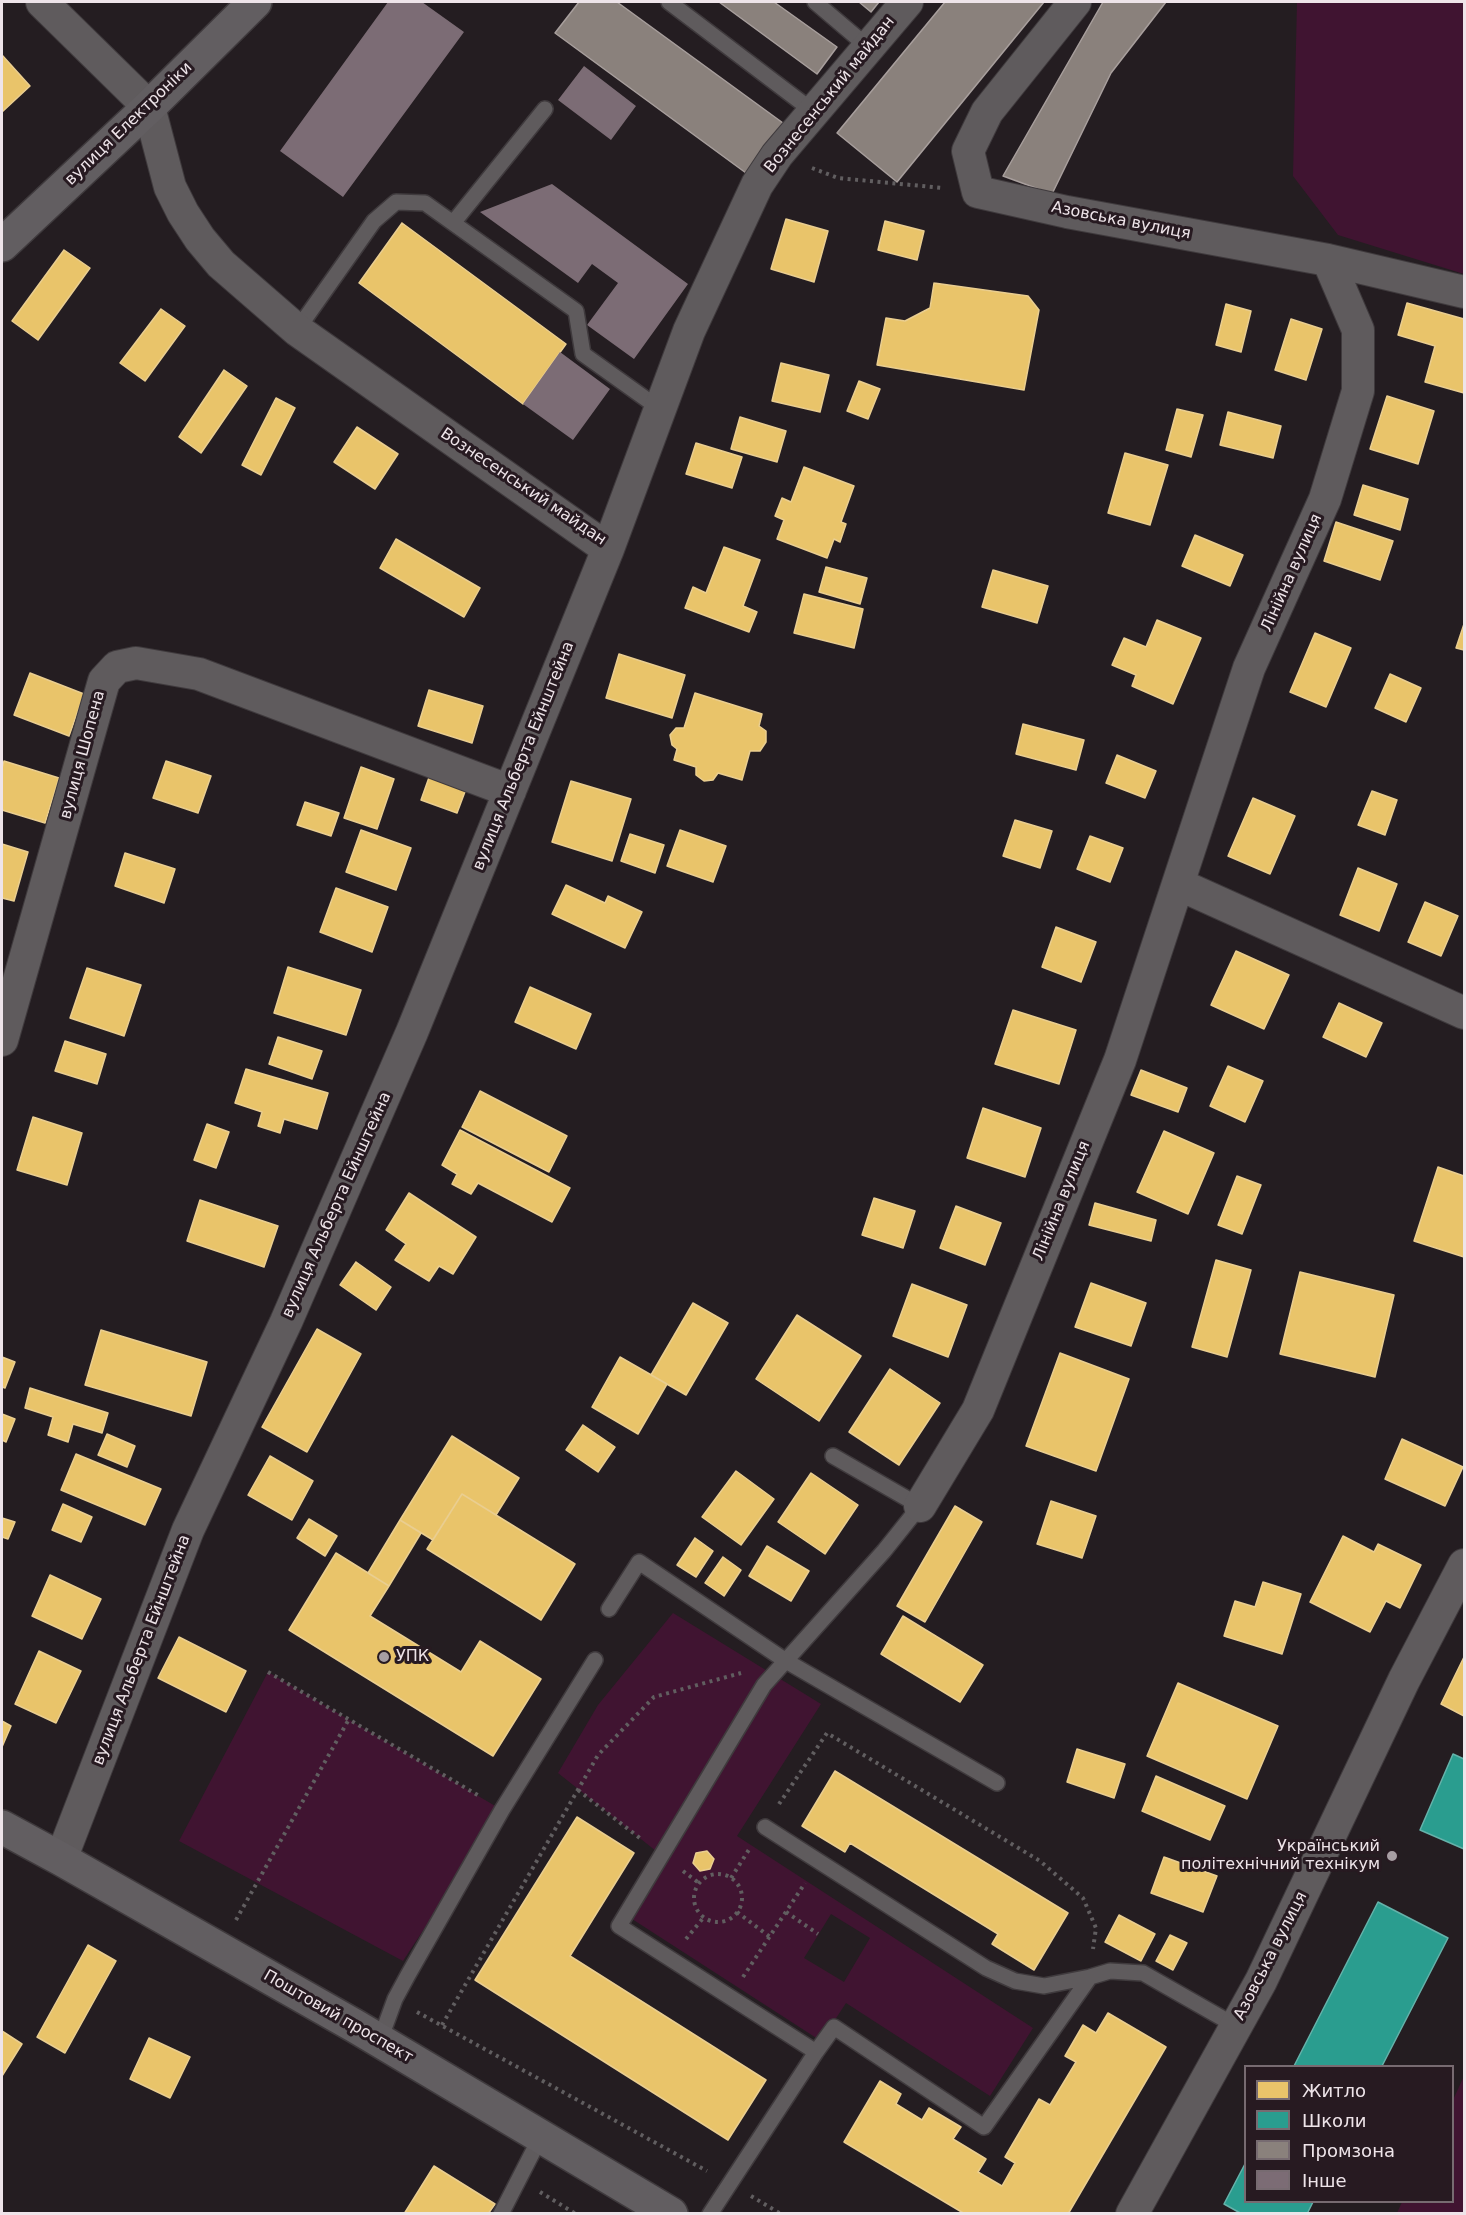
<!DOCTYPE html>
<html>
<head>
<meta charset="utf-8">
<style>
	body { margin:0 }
	#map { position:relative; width:1466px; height:2215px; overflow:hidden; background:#241d21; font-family:"DejaVu Sans",sans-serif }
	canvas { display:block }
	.frame { position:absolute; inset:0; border:3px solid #eee4e9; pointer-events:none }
	.legend { position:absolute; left:1244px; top:2065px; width:210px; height:138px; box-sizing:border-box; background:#271a21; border:2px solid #776b71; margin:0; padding:8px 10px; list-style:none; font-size:18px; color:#eee4e9 }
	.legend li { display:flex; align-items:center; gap:12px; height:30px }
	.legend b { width:30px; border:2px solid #776b71 }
</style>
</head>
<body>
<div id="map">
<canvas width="1466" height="2215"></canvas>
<div class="frame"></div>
<ul class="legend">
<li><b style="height:16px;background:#e9c46a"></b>Житло</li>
<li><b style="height:16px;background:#2a9d8f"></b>Школи</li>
<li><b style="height:16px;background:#8a817c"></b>Промзона</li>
<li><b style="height:16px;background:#7c6c75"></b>Інше</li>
</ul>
</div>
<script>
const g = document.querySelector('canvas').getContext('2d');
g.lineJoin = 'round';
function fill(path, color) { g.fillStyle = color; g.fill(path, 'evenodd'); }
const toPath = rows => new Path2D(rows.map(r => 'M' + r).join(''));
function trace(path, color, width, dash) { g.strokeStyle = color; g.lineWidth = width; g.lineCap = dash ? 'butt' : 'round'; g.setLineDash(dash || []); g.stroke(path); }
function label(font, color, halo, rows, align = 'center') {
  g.font = font + ' "DejaVu Sans",sans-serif'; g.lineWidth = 6; g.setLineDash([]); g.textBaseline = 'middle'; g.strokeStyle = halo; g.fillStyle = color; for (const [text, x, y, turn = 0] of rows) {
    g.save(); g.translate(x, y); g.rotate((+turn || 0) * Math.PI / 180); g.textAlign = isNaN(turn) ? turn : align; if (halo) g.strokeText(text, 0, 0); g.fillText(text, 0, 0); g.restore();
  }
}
const green = toPath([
	[1297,2,1464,2,1464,274,1338,235,1293,176],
	[673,1613,821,1704,737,1836,1033,2028,990,2096,846,2003,821,2041,629,1917,661,1855,558,1773,598,1705],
	[831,1914,870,1938,844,1982,804,1958],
	[268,1672,502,1810,403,1961,179,1841],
	[1464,2076,1464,2213,1397,2213,1402,2202,1452,2202,1453,2100]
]);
const homes = toPath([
	[2,55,30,86,2,112,2,55],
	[786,219,828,231,814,282,771,269,786,219],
	[885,221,924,231,917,260,878,250,885,221],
	[402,223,566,344,523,404,359,283,402,223],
	[64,250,90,268,38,340,12,321,64,250],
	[934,283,1028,296,1039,310,1024,390,877,365,886,318,905,321,930,308,934,283],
	[1407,303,1464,319,1464,393,1425,382,1435,346,1398,335,1407,303],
	[1226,304,1251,311,1241,352,1216,345,1226,304],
	[161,309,185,326,145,381,120,363,161,309],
	[1291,319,1322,329,1306,380,1275,370,1291,319],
	[781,363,829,375,820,412,772,401,781,363],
	[224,370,247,386,201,453,179,437,224,370],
	[859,381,880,389,868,419,847,411,859,381],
	[1387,396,1434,411,1418,464,1370,449,1387,396],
	[276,398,295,408,261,475,242,465,276,398],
	[1177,409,1203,415,1191,457,1166,450,1177,409],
	[1228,412,1281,426,1273,458,1220,445,1228,412],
	[740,417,786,431,777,462,731,449,740,417],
	[357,427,398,454,375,489,334,462,357,427],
	[696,443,742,457,732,488,686,474,696,443],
	[1125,453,1168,465,1150,525,1108,513,1125,453],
	[804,467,854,486,841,522,846,524,840,542,834,539,827,558,777,539,784,520,775,516,782,498,791,502,804,467],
	[1363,485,1408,499,1400,530,1354,515,1363,485],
	[1336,522,1393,541,1380,580,1324,561,1336,522],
	[1195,535,1243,555,1230,586,1182,566,1195,535],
	[396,539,480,588,464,617,380,568,396,539],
	[724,547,760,560,743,606,757,612,749,632,685,608,693,587,706,593,724,547],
	[826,567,867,578,860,604,819,592,826,567],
	[993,570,1048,586,1037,623,982,607,993,570],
	[804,594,863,609,854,648,794,633,804,594],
	[1157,620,1201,638,1173,704,1132,686,1136,675,1112,665,1124,638,1146,647,1157,620],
	[1464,624,1464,650,1456,648,1464,624],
	[1315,633,1351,648,1326,707,1290,692,1315,633],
	[619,654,685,675,672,718,606,698,619,654],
	[30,673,84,694,69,736,14,715,30,673],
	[1390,674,1421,688,1406,722,1375,708,1390,674],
	[429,690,483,706,472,743,418,726,429,690],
	[695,693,762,714,759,726,766,731,766,742,760,751,750,751,742,780,718,773,713,780,704,781,696,775,696,767,674,760,677,749,672,745,670,735,676,728,684,728,695,693],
	[1023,724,1084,740,1076,770,1016,754,1023,724],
	[1117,755,1156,771,1145,798,1106,783,1117,755],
	[4,761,59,778,45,823,2,810,2,768,4,761],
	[166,761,211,776,198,813,153,798,166,761],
	[361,767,394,779,377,829,344,818,361,767],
	[432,769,469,781,457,813,421,800,432,769],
	[571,781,631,799,612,861,552,842,571,781],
	[1372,791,1397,800,1385,835,1358,825,1372,791],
	[1253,798,1295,816,1270,874,1228,856,1253,798],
	[305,802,339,813,331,836,297,825,305,802],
	[1015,820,1052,831,1040,868,1003,856,1015,820],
	[361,830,411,848,396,890,346,872,361,830],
	[680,830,726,846,713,882,667,866,680,830],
	[630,834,664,845,655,873,621,861,630,834],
	[1090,836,1123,848,1110,882,1077,869,1090,836],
	[2,844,28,852,14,901,2,898,2,844],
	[125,853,175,869,164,903,115,886,125,853],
	[1358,868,1397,884,1379,931,1340,915,1358,868],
	[566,885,605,903,608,896,642,912,625,948,552,914,566,885],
	[336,888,388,907,372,952,320,932,336,888],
	[1425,902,1458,916,1441,956,1408,942,1425,902],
	[1056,927,1096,942,1081,982,1042,967,1056,927],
	[1236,951,1289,975,1264,1029,1211,1005,1236,951],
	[288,967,361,990,346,1035,274,1013,288,967],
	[87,968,141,985,124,1036,70,1018,87,968],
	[530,987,591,1014,576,1049,515,1022,530,987],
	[1339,1003,1382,1023,1366,1057,1323,1037,1339,1003],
	[1013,1010,1076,1030,1059,1084,995,1064,1013,1010],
	[278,1037,322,1051,312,1079,269,1064,278,1037],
	[65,1041,106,1054,97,1084,55,1071,65,1041],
	[1228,1066,1263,1081,1245,1122,1210,1106,1228,1066],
	[246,1069,328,1093,317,1129,284,1119,280,1133,258,1126,262,1112,235,1103,246,1069],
	[1141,1070,1187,1088,1178,1112,1131,1095,1141,1070],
	[480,1091,567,1136,549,1172,462,1127,480,1091],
	[983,1108,1041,1128,1025,1177,967,1158,983,1108],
	[33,1117,82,1133,67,1185,17,1170,33,1117],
	[207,1124,229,1132,216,1168,194,1160,207,1124],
	[460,1130,570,1188,552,1222,478,1183,471,1194,452,1184,457,1174,442,1165,460,1130],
	[1164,1131,1214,1153,1188,1214,1137,1192,1164,1131],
	[1438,1167,1464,1176,1464,1257,1414,1241,1438,1167],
	[1237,1176,1261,1185,1242,1234,1218,1225,1237,1176],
	[409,1193,476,1237,453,1274,439,1266,429,1281,395,1260,406,1244,386,1230,409,1193],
	[874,1198,915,1211,903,1248,862,1235,874,1198],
	[200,1200,278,1226,264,1267,187,1241,200,1200],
	[1095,1203,1156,1220,1151,1241,1089,1225,1095,1203],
	[956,1206,1001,1223,985,1265,940,1248,956,1206],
	[1216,1260,1251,1270,1227,1357,1192,1347,1216,1260],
	[356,1262,391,1287,376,1310,340,1285,356,1262],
	[1300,1272,1394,1295,1375,1377,1280,1354,1300,1272],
	[1091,1283,1146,1303,1131,1346,1075,1327,1091,1283],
	[912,1284,967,1305,948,1357,893,1336,912,1284],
	[693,1303,728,1323,686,1395,651,1375,693,1303],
	[797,1315,861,1356,819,1421,756,1379,797,1315],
	[317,1329,361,1354,307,1452,262,1427,317,1329],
	[101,1330,207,1362,191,1416,85,1385,101,1330],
	[1060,1353,1129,1379,1096,1471,1026,1446,1060,1353],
	[2,1357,15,1362,5,1388,2,1387,2,1357],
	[620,1357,667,1384,638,1434,592,1407,620,1357],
	[890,1369,940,1403,899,1465,849,1432,890,1369],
	[30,1388,108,1413,102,1433,73,1424,68,1442,48,1435,53,1417,25,1408,30,1388],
	[2,1414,15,1419,6,1442,2,1440,2,1414],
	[583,1425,615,1447,598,1472,566,1450,583,1425],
	[107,1434,135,1446,127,1467,98,1455,107,1434],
	[452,1436,519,1478,496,1515,462,1494,433,1540,400,1520,452,1436],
	[1402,1439,1463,1467,1445,1506,1385,1479,1402,1439],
	[76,1454,161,1489,145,1525,61,1490,76,1454],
	[270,1456,313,1481,292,1520,248,1495,270,1456],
	[736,1471,774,1499,741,1545,702,1517,736,1471],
	[811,1473,858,1505,825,1554,778,1522,811,1473],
	[462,1494,575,1564,541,1620,427,1549,462,1494],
	[1051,1501,1096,1516,1082,1558,1037,1544,1051,1501],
	[63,1504,92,1517,81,1542,52,1530,63,1504],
	[955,1506,982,1522,925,1622,897,1606,955,1506],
	[2,1518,15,1522,8,1539,2,1537,2,1518],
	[309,1519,337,1536,325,1556,297,1538,309,1519],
	[400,1520,421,1533,389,1586,368,1573,400,1520],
	[1343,1536,1374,1552,1378,1544,1421,1565,1400,1608,1386,1601,1370,1632,1310,1602,1343,1536],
	[695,1538,713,1551,696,1577,677,1565,695,1538],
	[767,1546,809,1571,791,1601,749,1576,767,1546],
	[336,1553,389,1586,370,1616,461,1672,480,1641,541,1679,493,1756,289,1630,336,1553],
	[723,1557,741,1570,724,1596,705,1583,723,1557],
	[50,1575,101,1599,82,1639,32,1616,50,1575],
	[1263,1582,1301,1594,1282,1654,1224,1636,1235,1601,1255,1607,1263,1582],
	[903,1616,983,1665,960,1702,881,1654,903,1616],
	[179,1637,246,1671,226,1712,158,1678,179,1637],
	[39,1651,81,1671,56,1723,15,1704,39,1651],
	[1464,1657,1464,1716,1441,1704,1464,1657],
	[1178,1683,1278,1726,1247,1799,1147,1756,1178,1683],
	[2,1721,11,1726,2,1747,2,1721],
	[1077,1749,1125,1764,1114,1798,1067,1782,1077,1749],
	[835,1771,1068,1913,1034,1970,992,1944,998,1934,850,1843,845,1852,802,1826,835,1771],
	[1156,1776,1225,1806,1210,1840,1142,1811,1156,1776],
	[577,1817,634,1853,570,1956,766,2080,728,2140,475,1980,577,1817],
	[707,1851,714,1859,710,1869,700,1871,693,1863,696,1853,707,1851],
	[1164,1857,1217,1876,1203,1912,1151,1893,1164,1857],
	[1119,1915,1155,1934,1141,1961,1105,1942,1119,1915],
	[1170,1935,1187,1943,1173,1970,1156,1961,1170,1935],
	[88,1945,116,1961,65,2053,37,2037,88,1945],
	[1108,2013,1166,2047,1068,2214,965,2214,844,2142,880,2081,901,2094,896,2104,922,2120,929,2108,961,2127,953,2139,986,2159,978,2172,1002,2186,1015,2163,1005,2157,1039,2099,1050,2105,1076,2062,1065,2056,1083,2025,1096,2033,1108,2013],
	[2,2031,22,2044,2,2076,2,2031],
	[149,2038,190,2057,170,2098,130,2079,149,2038],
	[434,2166,495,2204,488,2214,404,2214,434,2166]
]);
const schools = toPath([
	[1453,1754,1464,1759,1464,1849,1420,1830,1453,1754],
	[1378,1902,1448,1938,1382,2066,1294,2066,1378,1902],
	[1246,2162,1246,2202,1313,2202,1307,2214,1242,2214,1224,2204,1246,2162]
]);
const industry = toPath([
	[579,2,617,2,783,123,746,173,555,33,579,2],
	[719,2,774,2,837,47,817,74,719,2],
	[859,2,879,2,871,12,859,2],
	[945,2,1044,2,897,182,837,133,945,2],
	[1103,2,1166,2,1111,73,1052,194,1003,176,1103,2]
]);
const building = toPath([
	[388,2,422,2,464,32,343,197,280,151],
	[584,66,636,106,611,140,558,100],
	[552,184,688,284,634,359,587,325,618,283,592,264,578,283,480,212],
	[560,352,610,389,573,440,523,404]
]);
const path = toPath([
	[812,168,838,178,943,188],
	[268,1672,481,1797],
	[578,1790,641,1839],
	[779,1804,827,1733,1040,1861,1083,1898,1096,1928,1093,1949],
	[683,1871,699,1883],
	'694 1898a24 24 0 1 1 48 0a24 24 0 1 1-48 0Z',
	[731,1878,750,1848],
	[737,1912,770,1937],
	[786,1912,818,1934],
	[236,1920,349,1719],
	[686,1939,704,1917],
	[743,1977,805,1883],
	[417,2012,707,2171],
	[442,2025,598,1755,654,1697,741,1673],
	[540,2192,576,2214],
	[751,2196,781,2214]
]);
const lane = toPath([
	[669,2,814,112],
	[815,2,868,47],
	[453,223,545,109],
	[297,330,374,221,396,202,425,203,576,311,583,354,660,409],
	[609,1609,639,1562,786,1661,997,1783],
	[765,1827,986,1968,1015,1981,1044,1986,1090,1977],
	[380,2040,395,1999,408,1975,502,1810,595,1660],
	[816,2052,834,2027,984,2127,1090,1977,1110,1971,1143,1973,1236,2026],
	[501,2214,541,2136],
	[710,2214,816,2052,619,1926,764,1685,884,1551,920,1506,833,1456]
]);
const street = toPath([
	[42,2,149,107,170,187,183,213,200,239,221,264,297,330,608,549],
	[1075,2,987,112,968,151,978,192,1067,212,1328,260,1464,292],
	[1178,884,1464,1013],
	[2,1040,104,681,117,667,136,663,199,674,510,791],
	[920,1506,978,1410,1120,1060,1249,668,1325,499,1358,391,1358,330,1328,260],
	[61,1859,188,1530,286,1322,412,1032,608,549,689,331,757,185,777,155,907,2],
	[1132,2214,1261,1981,1404,1680,1464,1565]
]);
const secondary = toPath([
	[2,245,149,107,255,2],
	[2,1827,61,1859,355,2026,671,2214]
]);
const markers = [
	[384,1657,6,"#a79ea3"],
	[1392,1856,6,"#a79ea3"]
];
const streetNames = [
	["Вознесенський майдан",830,95,-51],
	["вулиця Електроніки",129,124,-44],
	["Азовська вулиця",1121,221,11],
	["Вознесенський майдан",523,487,34],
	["Лінійна вулиця",1292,573,-66],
	["вулиця Шопена",83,755,-75],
	["вулиця Альберта Ейнштейна",524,756,-68],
	["Лінійна вулиця",1062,1201,-68],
	["вулиця Альберта Ейнштейна",337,1205,-66],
	["вулиця Альберта Ейнштейна",142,1650,-69],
	["Азовська вулиця",1271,1956,-63],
	["Поштовий проспект",338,2017,30]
];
const poiNames = [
	["УПК",396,1657],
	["Український",1380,1847,"right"],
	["політехнічний технікум",1380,1865,"right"]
];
fill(green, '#401431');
fill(homes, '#e9c46a');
trace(homes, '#eace90', 1.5);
fill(schools, '#2a9d8f');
trace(schools, '#65b2aa', 1.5);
fill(industry, '#8a817c');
trace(industry, '#a89f9d', 1.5);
fill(building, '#7c6c75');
trace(lane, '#3f3a3d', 18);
trace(street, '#3f3a3d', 34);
trace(secondary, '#3f3a3d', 36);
trace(path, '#615e60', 4, [3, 4.5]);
trace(lane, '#5f5b5d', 15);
trace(street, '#5f5b5d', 32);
trace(secondary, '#625e61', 33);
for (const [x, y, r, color] of markers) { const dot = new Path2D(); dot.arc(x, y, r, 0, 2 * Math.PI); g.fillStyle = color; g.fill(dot); trace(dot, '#271a21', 2); }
label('16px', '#eee4e9', '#271a21', streetNames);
label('16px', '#eee4e9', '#271a21', poiNames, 'left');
</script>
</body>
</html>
